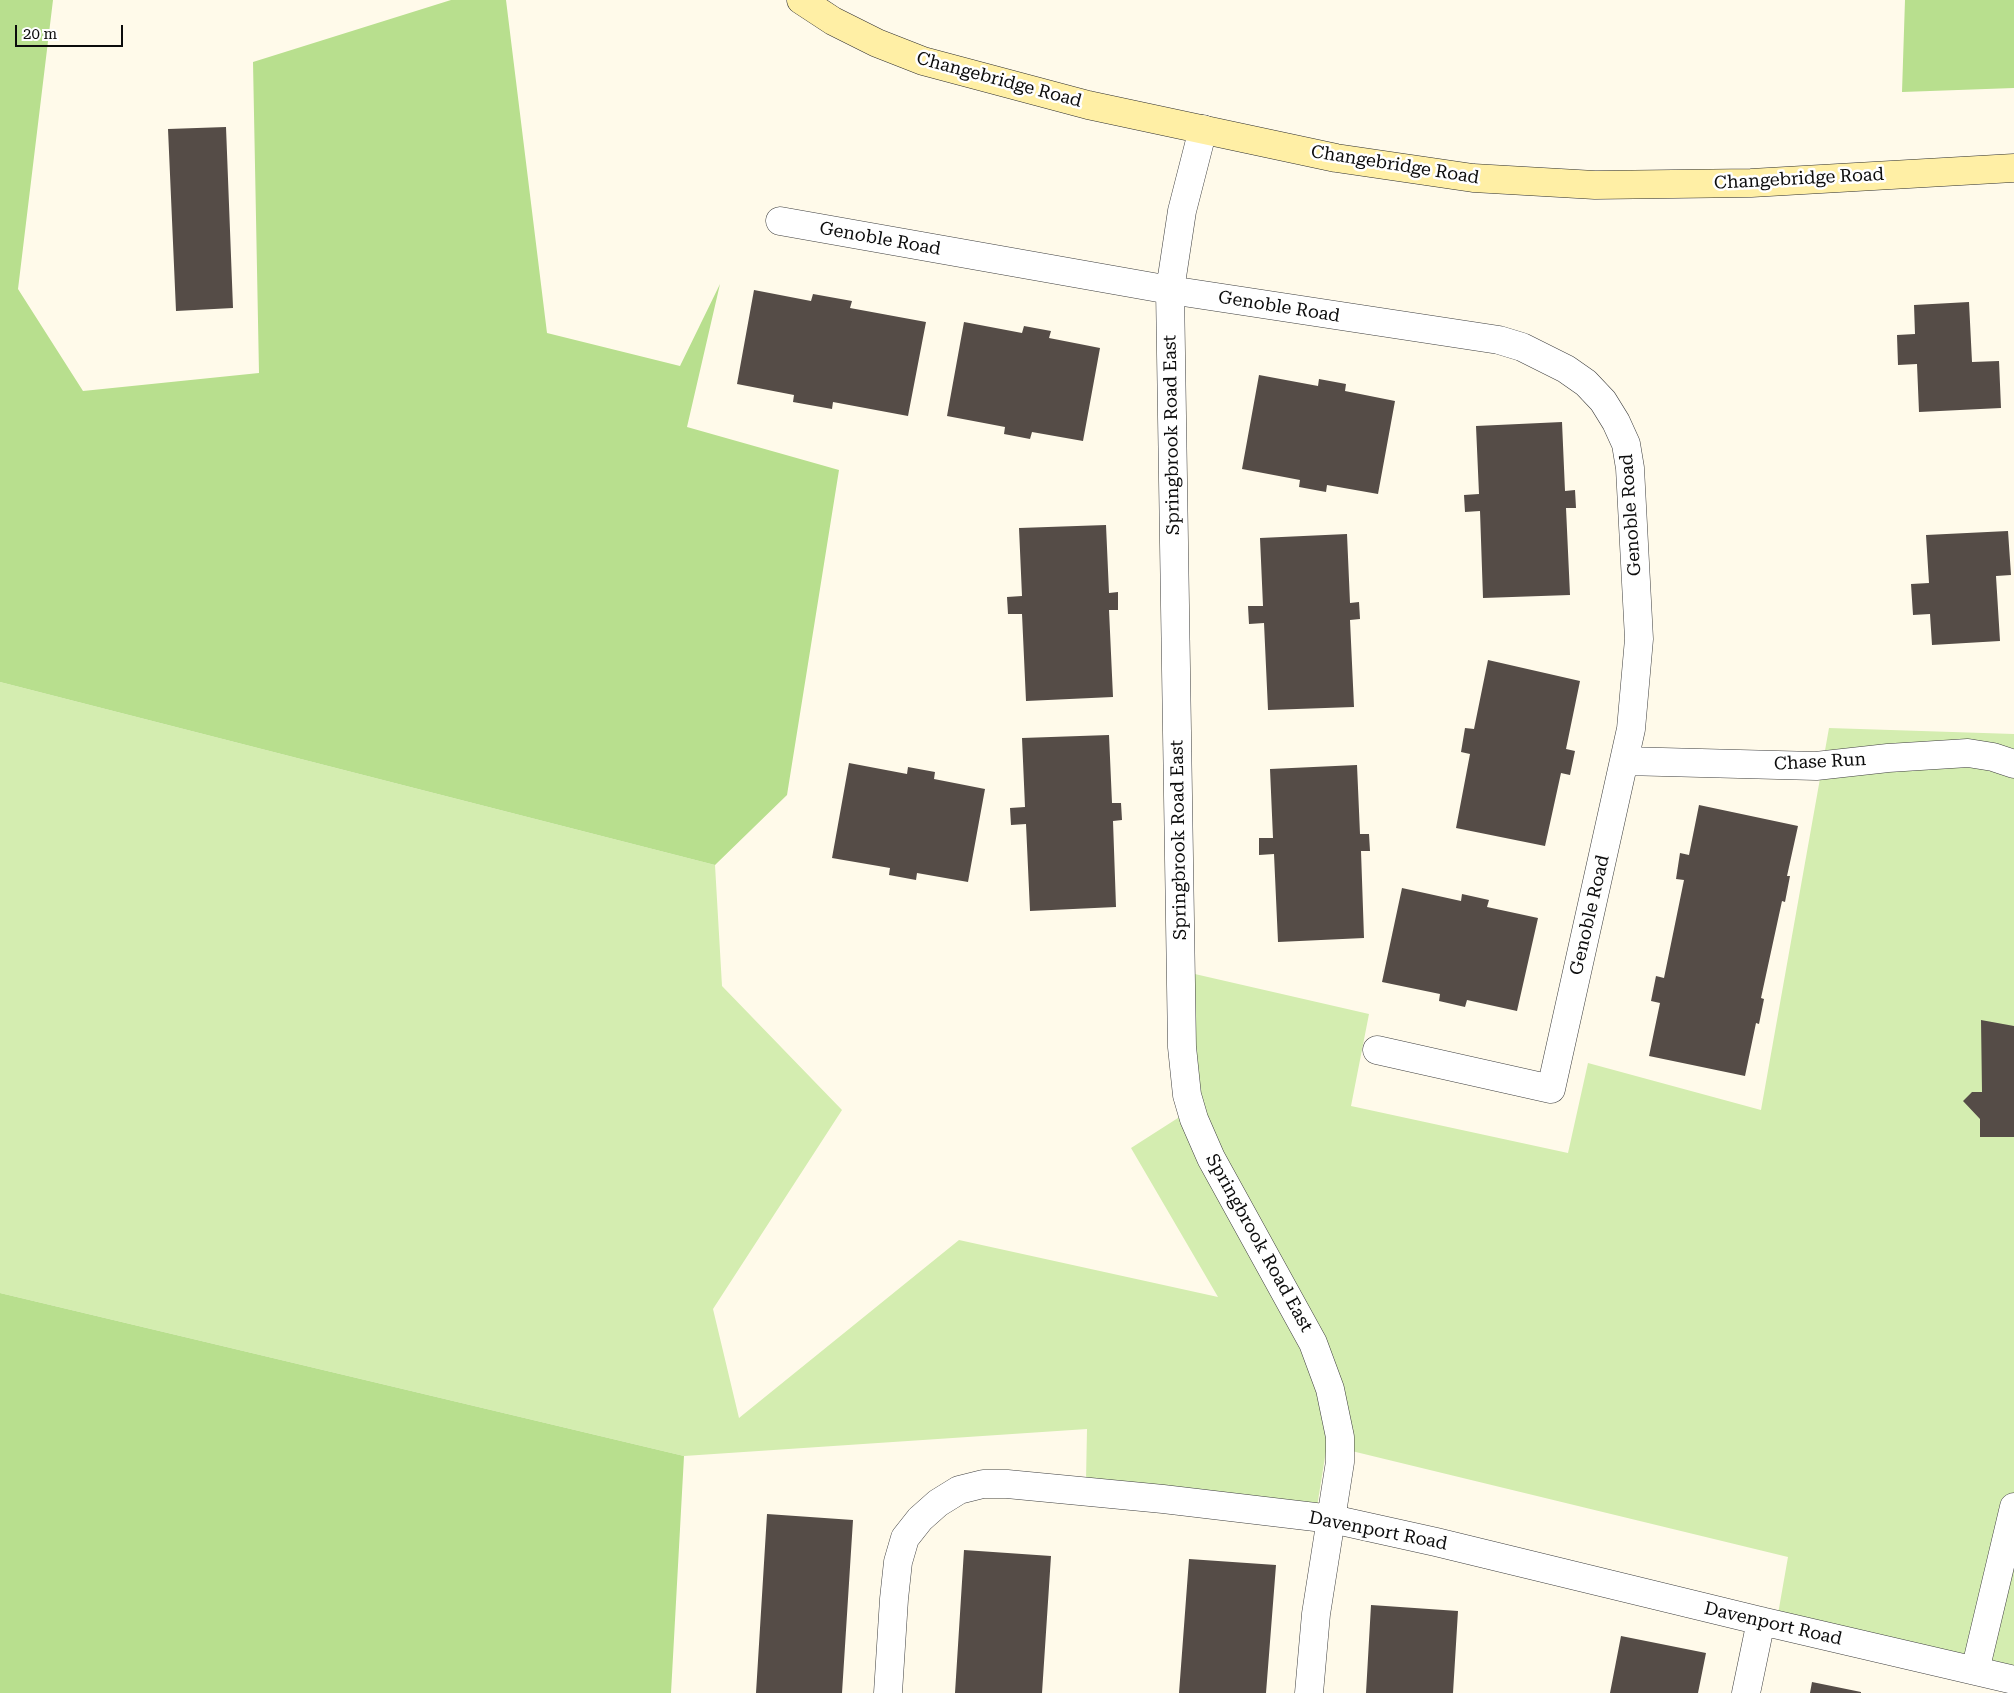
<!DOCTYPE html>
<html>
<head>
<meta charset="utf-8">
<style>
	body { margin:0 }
	#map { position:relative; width:2014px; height:1693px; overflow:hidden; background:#fffaea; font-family:"Roboto Serif",serif }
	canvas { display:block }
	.scale { position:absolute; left:15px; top:25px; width:108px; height:22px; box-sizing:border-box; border:2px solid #0c0c0c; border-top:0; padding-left:6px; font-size:15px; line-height:18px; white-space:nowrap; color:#0c0c0c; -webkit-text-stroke:4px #fff; paint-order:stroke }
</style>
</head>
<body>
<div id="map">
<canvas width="2014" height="1693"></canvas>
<div class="scale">20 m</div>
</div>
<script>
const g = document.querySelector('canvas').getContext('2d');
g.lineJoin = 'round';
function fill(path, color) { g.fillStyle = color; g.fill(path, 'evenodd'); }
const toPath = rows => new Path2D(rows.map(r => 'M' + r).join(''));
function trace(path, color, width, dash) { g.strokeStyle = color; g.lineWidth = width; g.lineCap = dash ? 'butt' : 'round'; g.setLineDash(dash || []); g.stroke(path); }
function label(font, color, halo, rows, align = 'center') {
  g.font = font + ' "Roboto Serif",serif'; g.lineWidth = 5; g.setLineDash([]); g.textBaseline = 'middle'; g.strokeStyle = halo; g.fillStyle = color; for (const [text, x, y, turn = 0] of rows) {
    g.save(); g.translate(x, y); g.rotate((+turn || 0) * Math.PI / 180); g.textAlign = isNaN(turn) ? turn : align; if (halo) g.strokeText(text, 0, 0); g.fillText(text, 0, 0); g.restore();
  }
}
const green = toPath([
	[0,682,715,865,722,986,842,1110,713,1309,739,1418,959,1240,1218,1297,1131,1148,1192,1109,1173,969,1369,1014,1351,1106,1568,1153,1588,1063,1761,1110,1829,728,2014,734,2014,1669,1778,1614,1788,1557,1327,1445,1315,1519,1086,1481,1087,1429,684,1456,0,1293]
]);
const forest = toPath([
	[0,0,53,0,18,289,83,391,259,373,253,62,451,0,506,0,547,333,680,366,720,284,687,427,839,470,787,795,715,865,0,682],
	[1905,0,2014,0,2014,88,1902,92],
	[0,1293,684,1456,671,1693,0,1693]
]);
const building = toPath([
	[226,127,233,308,176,311,168,129],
	[754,290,811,301,813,294,852,301,850,308,926,322,908,416,833,402,832,409,793,402,794,395,737,384],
	[1969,302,1972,362,1999,361,2001,408,1919,412,1917,364,1898,365,1897,335,1915,334,1914,305],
	[964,322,1022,333,1024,326,1051,331,1049,338,1100,348,1083,441,1032,432,1030,439,1004,434,1005,427,947,416],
	[1259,375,1318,386,1319,379,1346,384,1345,391,1395,401,1378,494,1327,485,1326,492,1299,487,1300,480,1242,469],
	[1562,422,1565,491,1575,490,1576,508,1566,508,1570,595,1483,598,1480,511,1465,512,1464,495,1479,494,1476,426],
	[1106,525,1109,593,1118,592,1118,610,1109,610,1113,697,1026,701,1022,614,1008,614,1007,597,1022,596,1019,528],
	[2008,531,2011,575,1996,576,2000,641,1932,645,1930,614,1913,615,1911,584,1929,583,1926,535],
	[1347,534,1350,603,1359,602,1360,619,1350,620,1354,707,1268,710,1264,623,1249,624,1248,606,1263,606,1260,538],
	[1488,660,1580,681,1566,749,1575,751,1570,775,1561,773,1545,846,1456,828,1470,754,1461,752,1465,728,1474,729],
	[1109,735,1112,803,1121,803,1122,820,1113,821,1116,907,1030,911,1026,824,1011,825,1010,808,1025,807,1022,738],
	[849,763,907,774,908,767,935,772,934,779,985,789,968,882,917,873,916,880,889,875,890,868,832,858],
	[1357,765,1360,834,1369,834,1370,851,1361,851,1364,938,1278,942,1274,854,1259,855,1259,838,1273,838,1270,769],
	[1699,805,1798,826,1787,876,1790,876,1785,902,1782,901,1761,998,1764,999,1759,1024,1756,1023,1745,1076,1649,1056,1660,1003,1651,1001,1656,976,1664,978,1684,880,1676,879,1680,853,1689,855],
	[1402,888,1461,901,1462,894,1489,900,1487,907,1538,918,1517,1011,1467,1000,1465,1007,1439,1001,1440,994,1382,982],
	[1981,1020,2014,1026,2014,1137,1980,1137,1980,1119,1963,1101,1972,1092,1982,1092],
	[767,1514,853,1520,842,1693,756,1693],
	[964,1550,1051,1556,1042,1693,955,1693],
	[1189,1559,1276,1565,1266,1693,1179,1693],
	[1371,1605,1458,1611,1453,1693,1366,1693],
	[1621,1636,1706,1653,1698,1693,1610,1693],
	[1812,1682,1861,1692,1861,1693,1810,1693]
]);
const minor = toPath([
	[1203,129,1182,211,1170,290,1182,1047,1187,1095,1194,1119,1211,1158,1313,1343,1330,1389,1340,1437,1340,1462,1316,1614,1309,1693],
	[780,221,1170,290,1499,340,1522,347,1566,369,1586,383,1603,401,1616,422,1626,444,1630,468,1639,639,1631,729,1551,1089,1377,1050],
	[1624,761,1816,766,1888,758,1968,753,1993,757,2014,764],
	[1975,1671,2014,1507],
	[888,1693,894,1599,898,1562,905,1538,920,1519,938,1503,959,1490,983,1484,1007,1484,1163,1499,1332,1519,1436,1542,1761,1621,2014,1680],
	[1746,1693,1761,1621]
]);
const secondary = toPath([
	[801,0,833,21,877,43,923,61,1088,105,1336,158,1473,178,1595,185,1751,183,2014,168]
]);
const streetNames = [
	["Changebridge Road",999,80,15],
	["Changebridge Road",1395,165,9],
	["Changebridge Road",1799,179,-3],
	["Genoble Road",880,239,10],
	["Genoble Road",1279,307,9],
	["Springbrook Road East",1172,435,-91],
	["Genoble Road",1631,515,-94],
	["Chase Run",1820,762,-3],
	["Springbrook Road East",1179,840,-91],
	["Genoble Road",1590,915,-77],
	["Springbrook Road East",1259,1243,61],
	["Davenport Road",1378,1531,11],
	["Davenport Road",1773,1624,13]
];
fill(green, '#d4edb0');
fill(forest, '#b8df8e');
fill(building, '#554c47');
trace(minor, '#3f3f3f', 29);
trace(secondary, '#2e2e2e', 29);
trace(minor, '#fff', 28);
trace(secondary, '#ffefa5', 28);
label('18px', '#0c0c0c', '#fff', streetNames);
</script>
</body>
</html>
